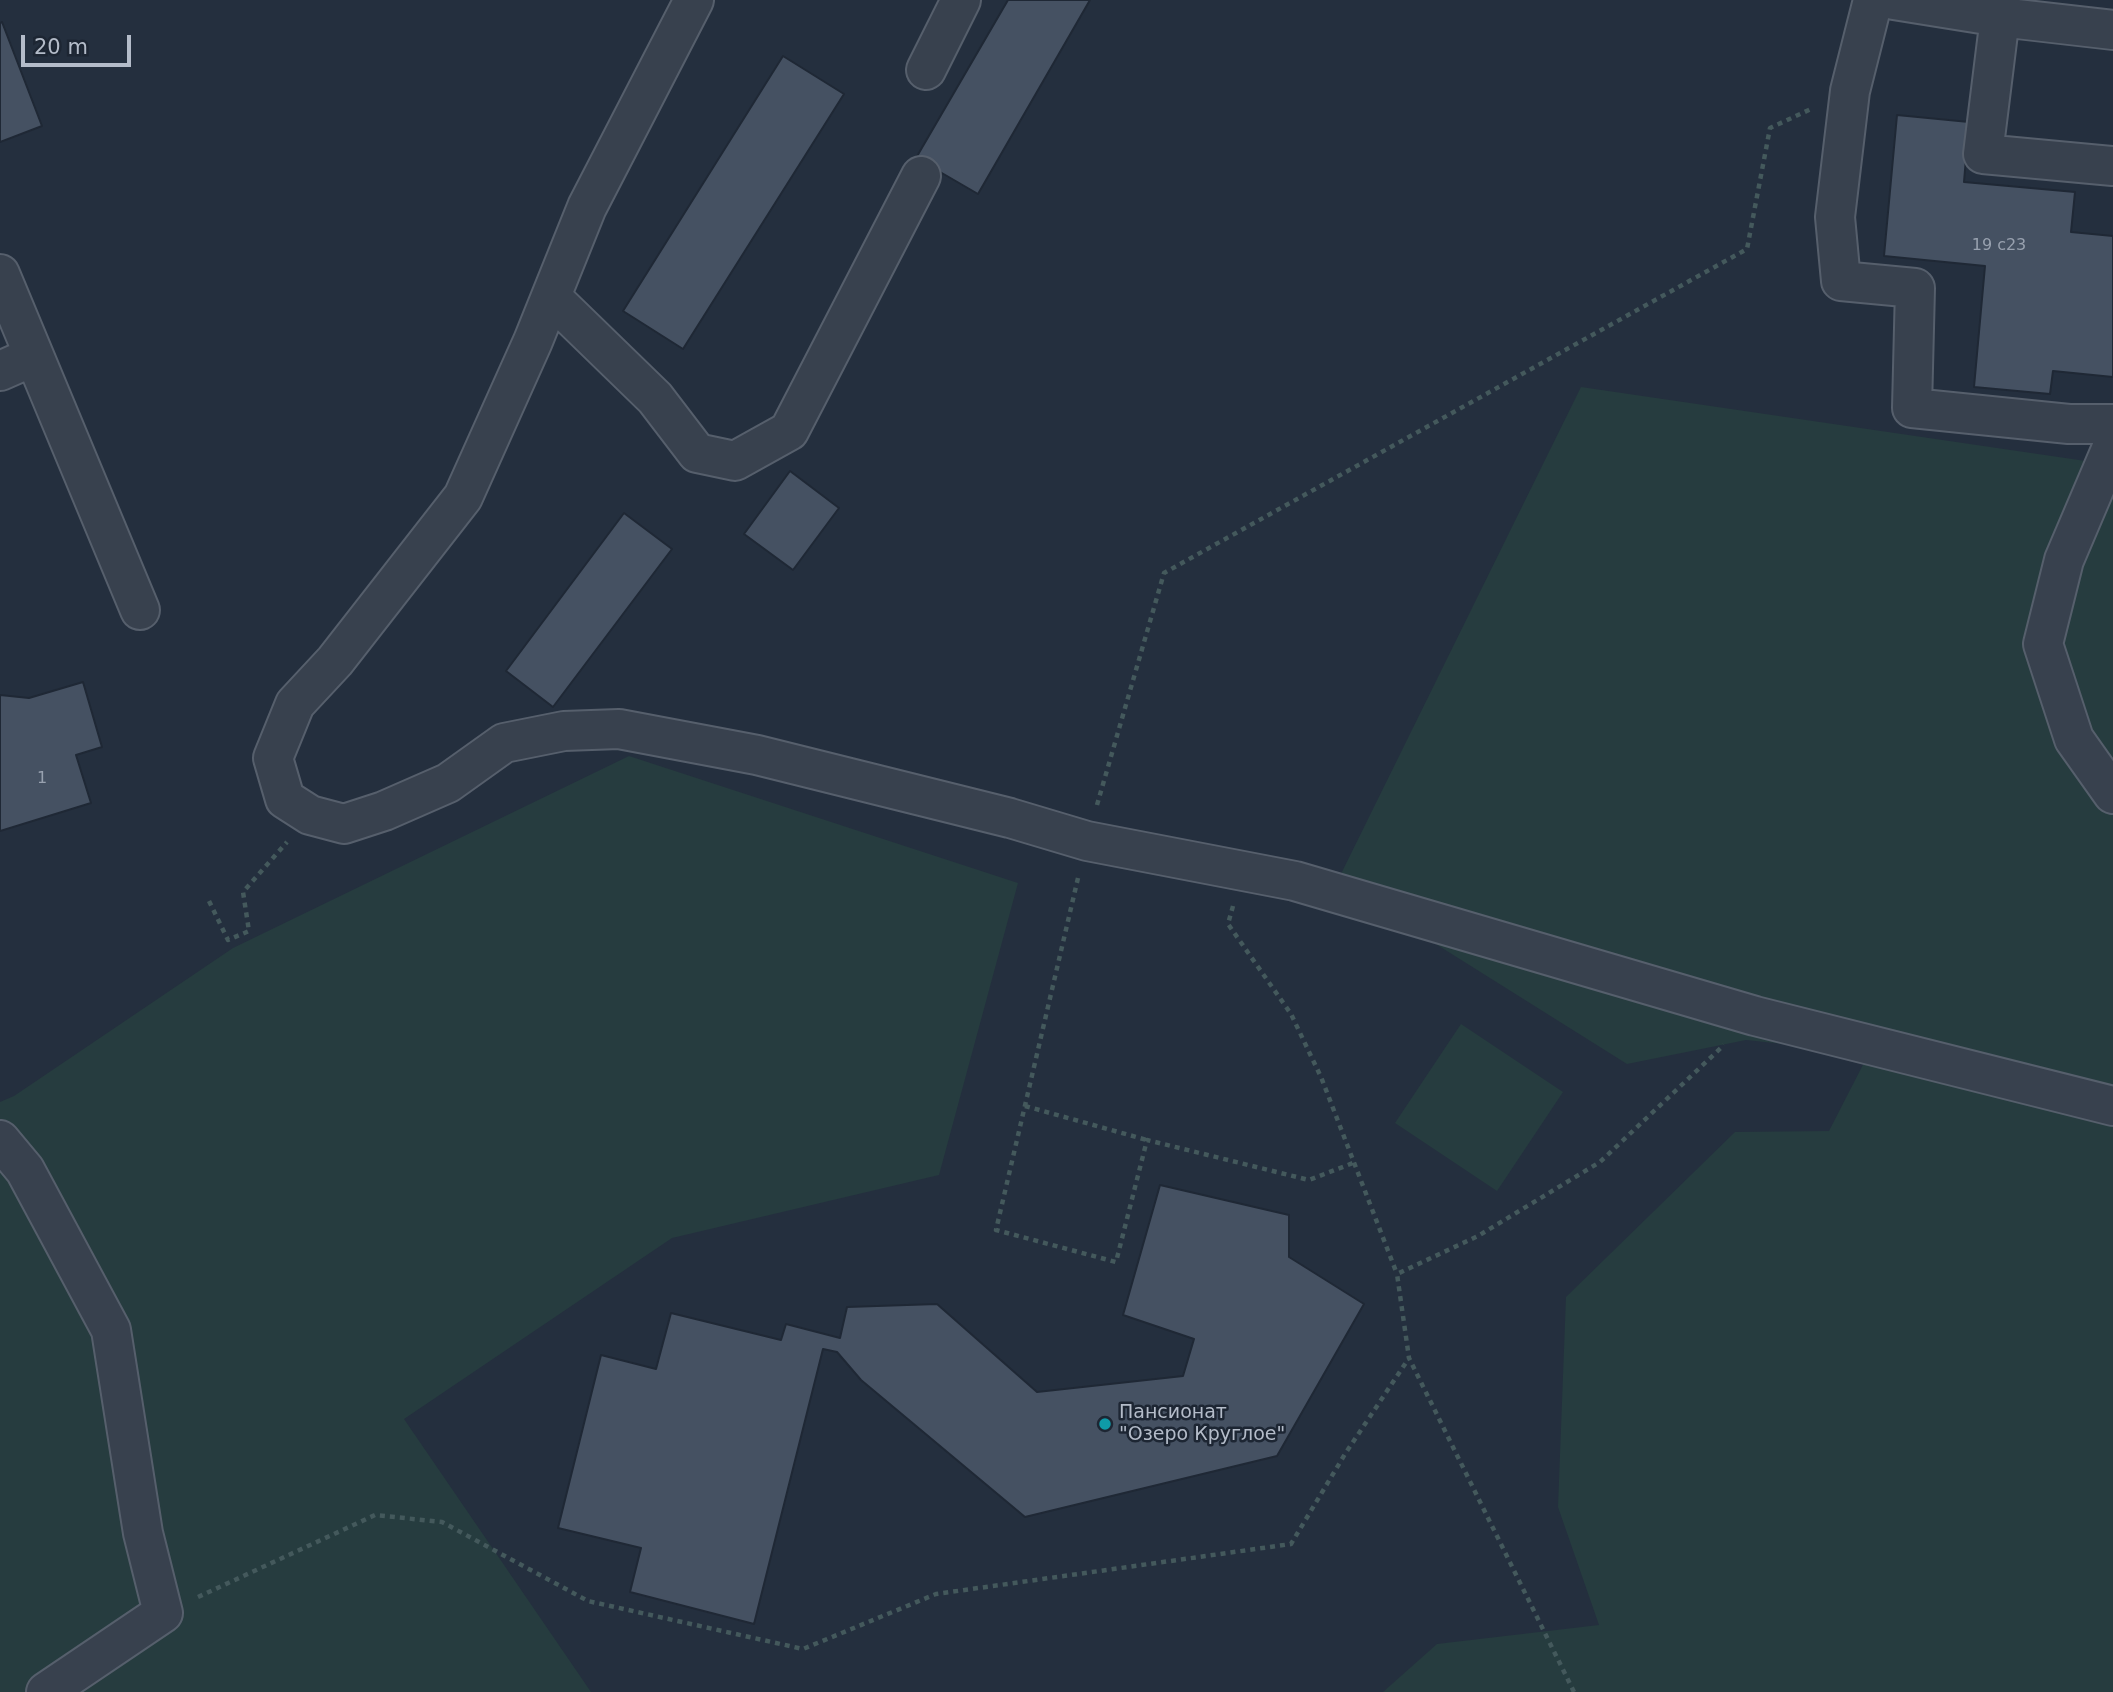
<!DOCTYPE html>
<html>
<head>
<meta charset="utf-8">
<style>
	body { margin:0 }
	#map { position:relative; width:2113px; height:1692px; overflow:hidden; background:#242f3e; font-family:"DejaVu Sans",sans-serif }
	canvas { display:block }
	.scale { position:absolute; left:21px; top:35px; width:110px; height:32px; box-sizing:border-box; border:4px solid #b4bcc9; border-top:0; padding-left:9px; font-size:21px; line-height:24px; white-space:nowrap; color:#b4bcc9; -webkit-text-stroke:5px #1d2633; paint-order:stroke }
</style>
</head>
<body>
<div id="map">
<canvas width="2113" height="1692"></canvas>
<div class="scale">20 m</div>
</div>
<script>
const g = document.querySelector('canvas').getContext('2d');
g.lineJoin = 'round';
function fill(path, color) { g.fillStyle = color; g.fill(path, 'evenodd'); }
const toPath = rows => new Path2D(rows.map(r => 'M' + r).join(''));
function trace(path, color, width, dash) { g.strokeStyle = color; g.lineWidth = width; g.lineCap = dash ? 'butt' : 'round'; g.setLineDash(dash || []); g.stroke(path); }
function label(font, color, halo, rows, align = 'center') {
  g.font = font + ' "DejaVu Sans",sans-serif'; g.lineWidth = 5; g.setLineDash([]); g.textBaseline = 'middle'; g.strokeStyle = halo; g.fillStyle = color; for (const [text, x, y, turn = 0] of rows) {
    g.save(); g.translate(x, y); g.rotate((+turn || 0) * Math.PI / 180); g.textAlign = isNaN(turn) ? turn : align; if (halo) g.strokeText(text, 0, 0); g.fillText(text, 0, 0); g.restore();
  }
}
const green = toPath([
	[1581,387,2113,465,2113,1692,1383,1692,1437,1644,1599,1625,1558,1507,1566,1297,1735,1132,1829,1131,1869,1053,1746,1040,1627,1064,1337,882],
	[629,756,1018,883,939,1175,672,1238,404,1419,591,1692,0,1692,0,1102,14,1096,233,948],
	[1461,1024,1563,1092,1497,1191,1395,1123]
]);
const building = toPath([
	[1008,0,1090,0,978,194,916,158,1008,0],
	[2,22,42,126,0,142,0,23,2,22],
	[783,56,844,94,683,349,623,311,783,56],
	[1897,115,1969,122,1964,182,2075,192,2071,232,2113,236,2113,377,2053,371,2050,394,1974,387,1985,266,1884,256,1897,115],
	[790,471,839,508,793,570,744,534,790,471],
	[624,513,672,549,553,707,506,671,624,513],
	[83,682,102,747,76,755,91,803,0,831,0,695,29,698,83,682],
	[1160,1185,1289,1215,1289,1257,1364,1304,1277,1456,1025,1517,861,1380,837,1352,823,1349,754,1624,630,1592,641,1548,558,1528,601,1355,656,1369,671,1313,781,1340,786,1324,840,1338,847,1307,937,1304,1037,1392,1183,1376,1194,1339,1123,1315,1160,1185]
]);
const path = toPath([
	[1097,805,1164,573,1747,249,1770,128,1811,109],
	[1078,878,996,1230,1116,1262,1147,1140,1309,1180,1353,1163],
	[209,901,228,940,249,931,243,892,287,842],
	[1233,906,1228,924,1291,1014,1321,1077,1397,1274],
	[1025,1106,1147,1140],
	[198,1597,375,1515,442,1522,588,1601,803,1649,936,1594,1291,1544,1345,1454,1409,1358],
	[1574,1692,1409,1358,1397,1274,1478,1236,1600,1162,1724,1045]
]);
const minor = toPath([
	[694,0,587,207,533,341,463,497,335,661,295,704,273,758,285,799,310,815,344,824,384,811,448,783,504,743,564,731,619,729,757,755,1010,818,1087,841,1295,881,1755,1016,2113,1106],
	[1873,0,1850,91,1835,217,1841,281,1915,288,1912,408,2069,424,2113,424],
	[1894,0,2000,17,2113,30],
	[2000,17,1983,154,2113,166],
	[926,70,961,0],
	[0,274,140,610],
	[551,297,655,398,697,453,735,461,789,431,921,176],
	[0,371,34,356],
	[2113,445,2064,560,2043,644,2074,739,2113,794],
	[0,1140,25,1170,111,1330,143,1533,163,1613,46,1692]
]);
const markers = [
	[1105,1424,7,"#0f9aa8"]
];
const numberNames = [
	["19 с23",1999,246],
	["1",42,779]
];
const poiNames = [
	["Пансионат",1119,1413],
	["\"Озеро Круглое\"",1119,1435]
];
fill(green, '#263c3f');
fill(building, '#455162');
trace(building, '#1f2835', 2);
trace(minor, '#565f6c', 42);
trace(path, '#44595c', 4.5, [5, 5]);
trace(minor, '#38414e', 38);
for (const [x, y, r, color] of markers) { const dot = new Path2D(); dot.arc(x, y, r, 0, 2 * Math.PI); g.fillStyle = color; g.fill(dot); trace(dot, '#1d2633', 2.5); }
label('16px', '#98a1af', null, numberNames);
label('19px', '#b4bcc9', '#1d2633', poiNames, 'left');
</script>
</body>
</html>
